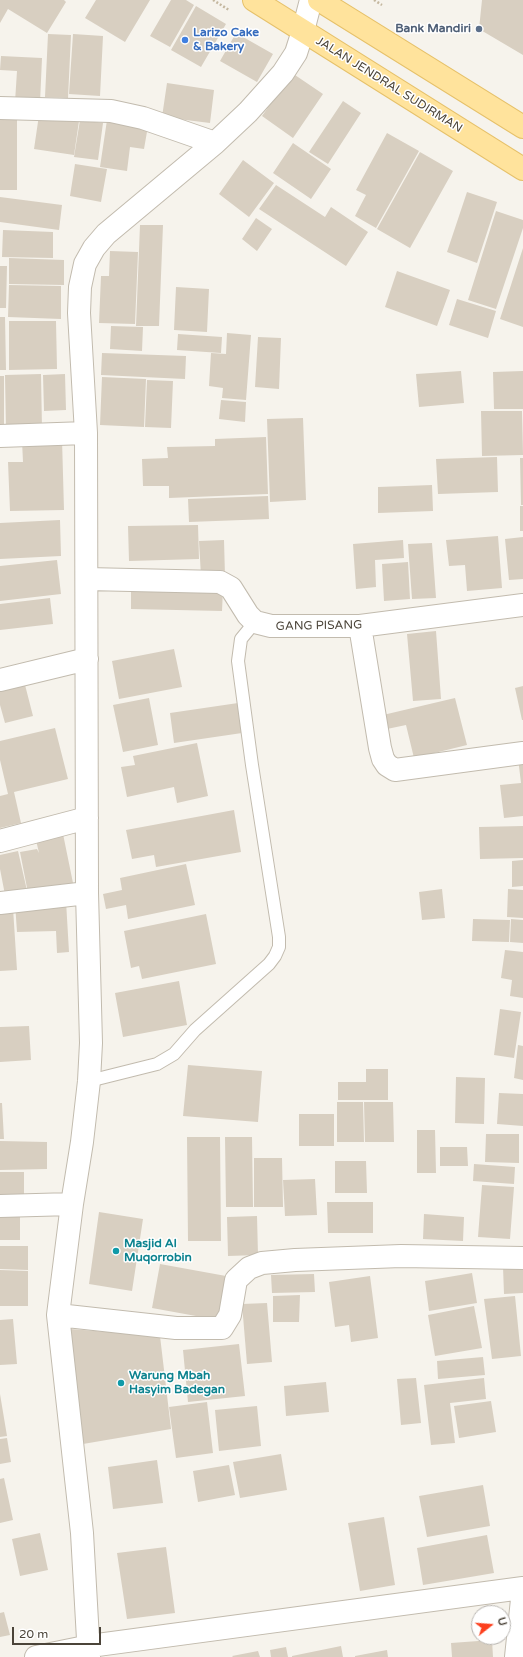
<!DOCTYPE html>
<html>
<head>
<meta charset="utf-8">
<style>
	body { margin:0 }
	#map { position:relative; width:523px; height:1657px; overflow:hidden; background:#f6f3ec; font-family:"Varela Round",sans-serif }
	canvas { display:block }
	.north { position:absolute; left:471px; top:1605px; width:40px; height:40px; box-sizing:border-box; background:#fff; border:1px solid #b7b4b0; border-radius:50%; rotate:73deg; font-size:11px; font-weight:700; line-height:16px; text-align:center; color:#4b4439 }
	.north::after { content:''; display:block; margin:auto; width:14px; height:18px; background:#fc3f1d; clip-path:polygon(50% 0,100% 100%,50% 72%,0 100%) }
	.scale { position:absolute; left:12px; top:1627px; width:89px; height:18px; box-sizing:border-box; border:2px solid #4b4439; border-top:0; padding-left:5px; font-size:12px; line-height:14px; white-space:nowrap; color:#4b4439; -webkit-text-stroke:3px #fff; paint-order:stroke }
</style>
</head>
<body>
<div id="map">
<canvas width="523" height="1657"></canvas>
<div class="north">U</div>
<div class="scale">20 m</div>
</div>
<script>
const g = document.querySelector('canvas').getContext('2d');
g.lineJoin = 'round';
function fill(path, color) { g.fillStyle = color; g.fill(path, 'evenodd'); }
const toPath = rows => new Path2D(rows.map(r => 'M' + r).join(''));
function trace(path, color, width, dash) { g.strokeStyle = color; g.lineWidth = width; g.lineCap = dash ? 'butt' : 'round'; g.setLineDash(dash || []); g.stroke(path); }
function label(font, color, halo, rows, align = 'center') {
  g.font = font + ' "Varela Round",sans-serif'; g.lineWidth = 3; g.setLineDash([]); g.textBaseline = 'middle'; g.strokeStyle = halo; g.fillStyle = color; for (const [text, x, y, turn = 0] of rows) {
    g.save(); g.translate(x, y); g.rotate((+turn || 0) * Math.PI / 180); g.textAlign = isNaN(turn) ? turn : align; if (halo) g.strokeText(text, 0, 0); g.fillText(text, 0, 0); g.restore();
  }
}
const building = toPath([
	[0,0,64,0,66,2,47,33,8,9,0,23],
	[96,0,150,0,125,42,85,18],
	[171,0,186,0,194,5,170,47,150,36],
	[482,0,523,0,523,55,479,29],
	[196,6,226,24,201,67,171,50],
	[236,33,273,54,257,82,220,61],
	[48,34,71,35,68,98,45,97],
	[73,34,103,36,100,96,69,94],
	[1,56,42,58,40,103,15,102,17,71,0,70],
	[292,73,323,94,293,138,262,116],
	[167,83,214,90,210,123,162,117],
	[343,101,361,113,328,164,309,152],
	[39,115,79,121,74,155,34,149],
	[0,117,17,117,17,190,0,190],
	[80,120,103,123,98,160,74,157],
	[107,120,148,126,144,149,130,147,127,171,100,167],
	[387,133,419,151,376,228,355,216,366,195,356,190],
	[293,143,331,169,311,199,273,173],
	[420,152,453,171,410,248,377,229],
	[243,160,274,183,249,217,219,194],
	[75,164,107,169,101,202,70,196],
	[276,185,325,217,331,207,368,232,346,266,259,209],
	[467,192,497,202,477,263,447,252],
	[0,197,62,205,59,230,0,222],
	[496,211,523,220,523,228,496,309,468,300],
	[256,218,272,229,257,251,242,239],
	[140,225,163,225,159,326,136,326],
	[3,230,53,232,53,258,2,257],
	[523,248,523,327,500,319],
	[110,251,138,252,135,324,99,323,101,276,109,276],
	[9,258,64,260,64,285,9,284],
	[0,266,7,266,6,308,0,308],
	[397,271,450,290,437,326,385,307],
	[9,285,61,286,61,319,8,317],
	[176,287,209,289,207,332,174,330],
	[457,299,496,311,488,338,449,325],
	[0,317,5,317,6,370,0,370],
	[9,321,56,321,57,369,9,370],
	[111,326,143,327,142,351,110,349],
	[227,333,251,335,246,400,222,398,223,388,209,386,211,353,226,354],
	[178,334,222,337,221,353,177,350],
	[258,337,281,338,279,389,255,387],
	[102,353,186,356,185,379,101,375],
	[461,371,464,403,419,407,416,374],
	[523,371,523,409,494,409,493,372],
	[41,374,42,429,6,429,5,375],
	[65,374,66,410,44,411,43,375],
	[0,376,4,376,4,430,0,430],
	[102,377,146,379,144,427,100,425],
	[147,380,173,381,171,428,145,427],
	[221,400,246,402,245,422,219,419],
	[481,411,522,411,523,455,482,456],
	[303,418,306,500,270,502,267,419],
	[266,437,268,494,169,498,169,486,143,486,142,459,168,458,167,447,215,446,215,439],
	[62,439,64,510,10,511,8,462,23,462,22,441],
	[497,457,498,492,438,494,436,459],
	[520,458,523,458,523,505,521,505],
	[432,485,433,511,378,513,378,487],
	[268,496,269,519,189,522,188,499],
	[520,506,523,506,523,531,520,531],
	[60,520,61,556,0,559,0,523],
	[198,525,199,559,129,561,128,526],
	[498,536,502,588,467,591,465,565,449,566,446,540],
	[523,537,523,579,509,580,505,539],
	[224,540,225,576,201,576,199,541],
	[403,540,404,558,375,560,376,587,356,589,353,544],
	[432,543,436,598,412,599,408,544],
	[57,560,61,594,0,601,0,566],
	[408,562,410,599,384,601,382,564],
	[131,587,223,589,222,611,131,609],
	[50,598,53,624,0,630,0,604],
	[436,631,441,699,413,701,407,634],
	[174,649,182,687,119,699,112,661],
	[24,681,33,716,5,723,0,705,0,687],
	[523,686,523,720,522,720,515,688],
	[149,698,158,745,123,752,113,705],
	[455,698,467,745,414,758,406,725,387,729,383,715],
	[238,703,242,733,174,743,170,713],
	[55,728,68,779,14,792,21,823,0,828,0,796,8,794,0,760,0,741],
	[197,743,208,796,177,803,174,787,127,797,121,767,135,765,133,756],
	[523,757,523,816,504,818,500,785,521,783,518,758],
	[234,810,241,852,156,867,154,855,132,859,126,830],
	[523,826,523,858,480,859,479,827],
	[63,834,73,883,28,893,20,852,37,849,39,853,36,840],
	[18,851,28,895,6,900,0,869,0,855],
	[523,860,523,886,512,887,512,861],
	[186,864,195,905,128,919,126,905,106,909,103,894,122,890,120,878],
	[442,889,445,918,422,920,419,892],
	[508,889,523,890,523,918,507,917],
	[66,901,69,952,57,953,56,931,17,932,15,903],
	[13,908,17,970,0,971,0,909],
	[206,914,216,964,142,979,139,966,131,968,124,931],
	[473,919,510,920,509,942,472,941],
	[511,919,523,920,523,943,510,942],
	[505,950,523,952,523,998,510,996,512,980,501,978],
	[179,981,187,1025,123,1037,115,993],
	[500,1009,521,1012,514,1058,494,1055],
	[29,1026,31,1060,0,1062,0,1027],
	[518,1045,523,1046,523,1080,514,1078],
	[188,1065,262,1071,258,1122,183,1116],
	[366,1069,388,1069,388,1100,338,1100,338,1082,366,1082],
	[456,1077,485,1078,484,1124,455,1123],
	[499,1093,523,1094,523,1126,497,1124],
	[337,1102,363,1102,364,1142,337,1142],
	[364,1102,393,1102,394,1142,365,1142],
	[0,1103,2,1103,4,1139,0,1139],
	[299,1114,334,1114,334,1146,299,1146],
	[417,1130,435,1130,436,1173,417,1173],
	[486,1134,519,1134,519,1163,485,1162],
	[187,1137,220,1137,221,1241,188,1241],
	[225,1137,252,1137,253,1207,226,1207],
	[0,1141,47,1142,47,1169,0,1170],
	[440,1147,467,1147,468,1166,440,1166],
	[254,1158,282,1158,283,1207,254,1207],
	[335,1161,366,1161,367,1193,335,1193],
	[474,1164,515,1167,514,1184,473,1181],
	[0,1172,24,1172,24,1200,0,1200],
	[315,1179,317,1215,285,1216,283,1180],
	[482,1185,514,1187,510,1239,478,1237],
	[327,1202,373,1202,373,1233,328,1233],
	[0,1210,20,1210,20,1240,0,1240],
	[99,1212,143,1219,132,1291,89,1284],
	[424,1214,464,1217,463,1241,423,1239],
	[257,1216,258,1255,228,1256,227,1217],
	[0,1246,28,1246,28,1270,0,1269],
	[160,1264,226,1276,218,1320,152,1308],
	[523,1266,523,1293,504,1294,503,1267],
	[0,1270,28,1271,28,1306,0,1306],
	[472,1273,477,1303,429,1311,425,1281],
	[314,1274,315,1292,272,1293,271,1275],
	[370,1276,378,1338,351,1342,349,1325,335,1327,329,1282],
	[300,1295,299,1322,273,1322,273,1296],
	[515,1296,521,1356,492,1359,484,1299],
	[267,1303,272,1362,247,1364,242,1304],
	[474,1306,482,1348,435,1356,428,1315],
	[13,1319,17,1364,0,1365,0,1320],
	[70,1329,160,1336,171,1429,83,1444],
	[239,1344,245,1396,188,1402,183,1350],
	[483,1357,485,1375,438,1379,437,1361],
	[416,1378,421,1423,401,1425,397,1379],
	[484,1378,486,1399,450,1403,455,1443,431,1445,424,1385],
	[326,1382,329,1412,286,1416,284,1386],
	[0,1394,7,1436,0,1437],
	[491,1401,496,1432,459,1438,454,1406],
	[207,1402,213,1453,176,1458,169,1407],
	[257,1406,261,1446,219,1451,215,1410],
	[7,1438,11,1462,0,1464,0,1439],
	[281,1454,287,1490,240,1498,233,1462],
	[157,1460,163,1503,113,1509,108,1467],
	[229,1465,235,1495,198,1502,193,1471],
	[4,1478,13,1520,0,1523,0,1479],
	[483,1485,490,1526,427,1537,419,1496],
	[384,1517,395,1585,360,1591,348,1523],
	[40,1533,48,1570,20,1576,12,1539],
	[487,1535,494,1573,423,1585,417,1548],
	[166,1547,175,1613,127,1619,117,1553],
	[4,1612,10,1635,0,1637,0,1613],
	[492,1640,493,1657,452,1657,451,1643],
	[341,1646,343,1657,292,1657,292,1656],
	[286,1647,288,1657,271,1657,270,1650],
	[387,1650,388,1657,355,1657,355,1656],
	[258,1651,260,1657,233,1657,232,1656]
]);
const path = toPath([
	[213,0,229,10],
	[374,0,382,5]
]);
const service = toPath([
	[89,1081,157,1064,174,1054,195,1030,269,964,275,956,279,947,279,937,252,765,238,661,241,639,255,622]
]);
const minor = toPath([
	[0,108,111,111,143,118,215,143],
	[0,436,86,433],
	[87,579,220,582,231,588,248,615,255,622,271,626,360,626,523,605],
	[360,626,380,748,383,759,387,765,395,770,523,753],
	[0,680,87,659],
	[0,841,87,818],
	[0,903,87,893],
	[0,1206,72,1204],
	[58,1315,176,1328,222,1328,230,1315,236,1280,249,1268,262,1263,295,1260,401,1256,523,1258],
	[36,1657,90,1646,523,1588],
	[89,1657,82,1533,58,1315,72,1204,82,1142,89,1081,91,1043,87,893,86,433,79,313,80,287,85,264,94,248,106,234,215,143,248,112,283,73,296,53,303,31],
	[516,1657,523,1590]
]);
const tertiary = toPath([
	[303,31,311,0]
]);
const primary = toPath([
	[254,0,523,169],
	[319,0,523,127]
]);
const markers = [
	[479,29,4,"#5c6f8a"],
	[185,40,4,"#3f7fe0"],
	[116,1251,4,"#0f9aa8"],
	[121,1383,4,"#0f9aa8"]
];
const serviceNames = [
	["Bank Mandiri",471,29]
];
const shopNames = [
	["Larizo Cake",193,33],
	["& Bakery",193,47]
];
const streetNames = [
	["JALAN JENDRAL SUDIRMAN",389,85,32],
	["GANG PISANG",319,626,-1]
];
const cultureNames = [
	["Masjid Al",124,1244],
	["Muqorrobin",124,1258],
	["Warung Mbah",129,1376],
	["Hasyim Badegan",129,1390]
];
fill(building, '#d8cfc1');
trace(service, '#c2bbae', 14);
trace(minor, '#c2bbae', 24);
trace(tertiary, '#c2bbae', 24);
trace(primary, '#e6c16a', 24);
trace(path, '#c4b79f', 2.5, [2, 2]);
trace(service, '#fff', 12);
trace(minor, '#fff', 22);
trace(tertiary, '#fff', 22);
trace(primary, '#ffe39c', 22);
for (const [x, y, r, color] of markers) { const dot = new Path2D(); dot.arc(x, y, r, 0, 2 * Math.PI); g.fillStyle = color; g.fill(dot); trace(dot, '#fff', 1.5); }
label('bold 12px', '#4e5e75', '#fff', serviceNames, 'right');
label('bold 12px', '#366cbe', '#fff', shopNames, 'left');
label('12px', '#4b4439', '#fff', streetNames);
label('bold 12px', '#0d838f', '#fff', cultureNames, 'left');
</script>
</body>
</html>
